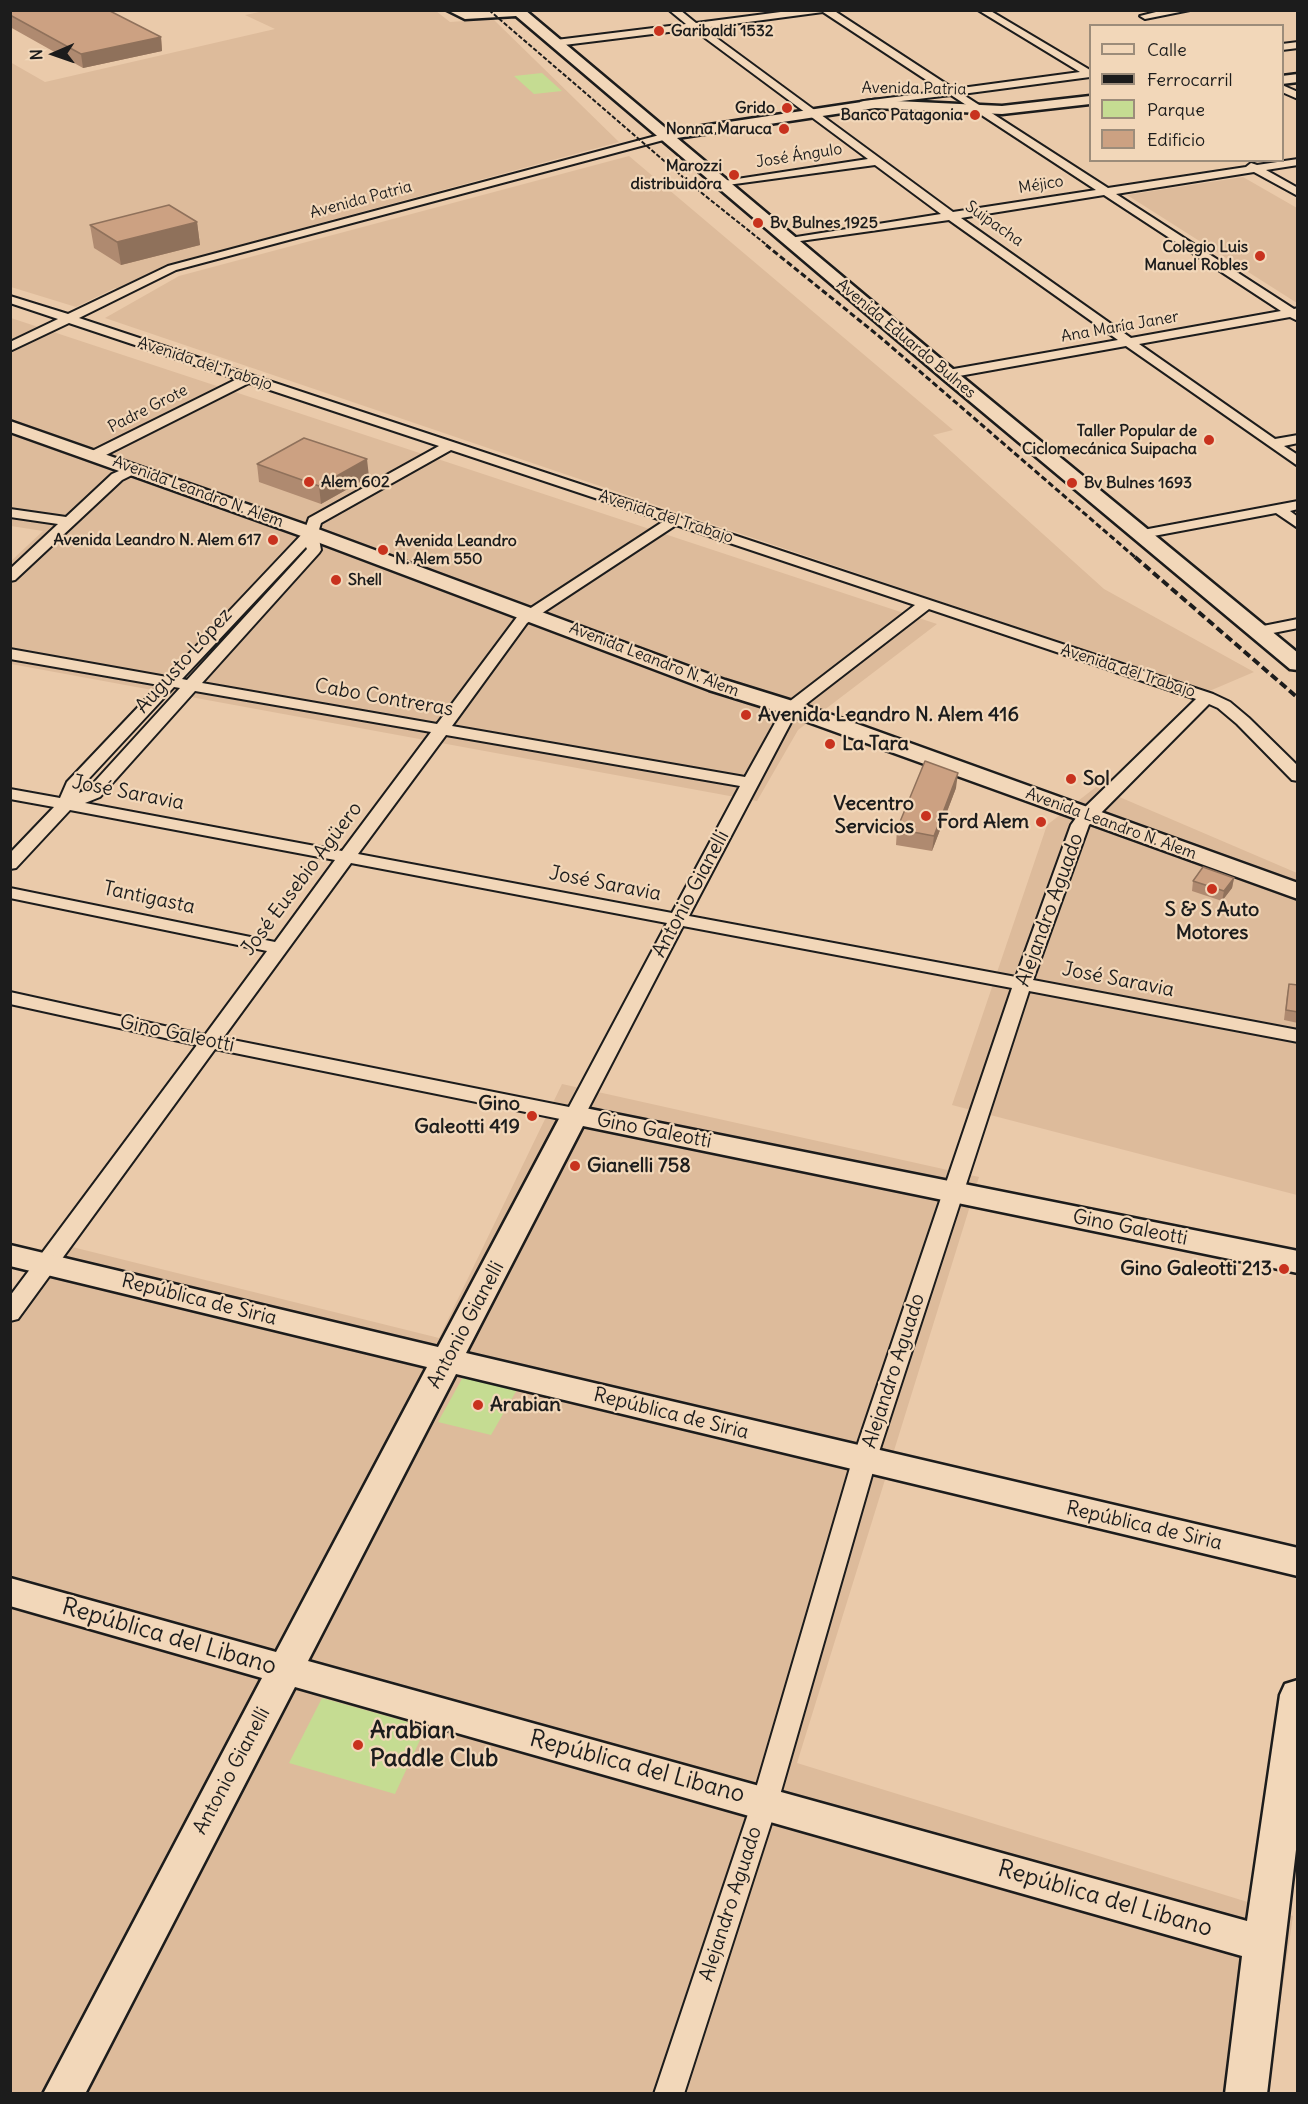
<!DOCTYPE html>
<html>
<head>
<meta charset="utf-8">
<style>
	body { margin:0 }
	#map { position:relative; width:1308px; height:2104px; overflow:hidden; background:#eacaaa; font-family:Delius,sans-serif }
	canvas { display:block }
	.frame { position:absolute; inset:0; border:12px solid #1c1c1c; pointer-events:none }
	.legend { position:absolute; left:1089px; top:24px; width:195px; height:138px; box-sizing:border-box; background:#f2d7b9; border:2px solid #9c8c7a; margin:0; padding:8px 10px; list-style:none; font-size:18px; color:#1c1c1c }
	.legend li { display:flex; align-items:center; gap:12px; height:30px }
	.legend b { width:30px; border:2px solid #9c8c7a }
	.north { position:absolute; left:24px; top:24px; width:60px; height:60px; -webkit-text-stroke:4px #f2d7b9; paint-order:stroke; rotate:268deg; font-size:16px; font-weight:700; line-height:24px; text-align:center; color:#1c1c1c }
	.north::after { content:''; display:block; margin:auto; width:21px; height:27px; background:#1c1c1c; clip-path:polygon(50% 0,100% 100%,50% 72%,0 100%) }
</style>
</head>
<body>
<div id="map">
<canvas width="1308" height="2104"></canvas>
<div class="frame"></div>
<ul class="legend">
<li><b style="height:8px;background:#f2d7b9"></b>Calle</li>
<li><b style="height:8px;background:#1c1c1c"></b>Ferrocarril</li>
<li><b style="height:16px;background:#c5dc92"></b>Parque</li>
<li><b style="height:16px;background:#cca182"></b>Edificio</li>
</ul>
<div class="north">N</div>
</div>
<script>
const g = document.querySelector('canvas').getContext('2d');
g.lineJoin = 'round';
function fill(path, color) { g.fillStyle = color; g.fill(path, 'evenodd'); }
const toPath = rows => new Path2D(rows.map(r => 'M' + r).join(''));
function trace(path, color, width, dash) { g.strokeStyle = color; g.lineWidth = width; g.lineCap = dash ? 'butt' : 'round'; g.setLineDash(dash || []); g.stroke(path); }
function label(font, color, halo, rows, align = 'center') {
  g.font = font + ' Delius,sans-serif'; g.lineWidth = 4.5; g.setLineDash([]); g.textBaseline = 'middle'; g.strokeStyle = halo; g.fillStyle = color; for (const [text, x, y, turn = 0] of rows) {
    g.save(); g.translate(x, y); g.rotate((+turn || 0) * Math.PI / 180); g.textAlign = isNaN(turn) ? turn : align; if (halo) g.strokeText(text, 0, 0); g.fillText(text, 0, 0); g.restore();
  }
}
const built = toPath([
	[269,10,436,11,450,22,493,19,619,142,229,248,232,250,163,268,119,291,115,288,76,307,11,287,10,62,45,82,275,29,245,15],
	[629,156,953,430,933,435,1104,589,1254,672,1207,692,105,318,179,276],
	[1243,177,1297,208,1297,303,1127,195],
	[11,318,937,624,798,730,757,801,11,664,10,562,43,531,11,526],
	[1096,787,1297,873,1297,1195,952,1105,1047,825],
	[562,1084,979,1177,797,1763,1293,1916,1267,2093,11,2094,10,1292,48,1241,439,1338]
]);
const green = toPath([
	[542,73,562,91,534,94,514,76],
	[464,1375,518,1388,491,1435,438,1422],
	[322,1698,426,1727,395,1794,289,1763]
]);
const street = toPath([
	[669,10,680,10,696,23,796,10,833,10,954,89,1080,72,978,10,989,10,1090,70,1090,77,962,94,1108,188,1246,167,1251,163,1257,165,1298,159,1298,165,1266,170,1298,188,1298,196,1254,172,1116,194,1294,309,1298,308,1298,321,1290,317,1139,344,1275,439,1298,435,1298,443,1284,446,1298,455,1298,466,1126,346,948,378,943,377,942,374,948,370,1118,340,949,220,786,243,784,241,790,238,941,214,875,165,720,186,720,182,724,181,868,159,693,29,556,46,551,43,556,40,686,24,669,10],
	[823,12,943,91,864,101,860,102,860,106,951,95,1096,190,953,212,703,28,823,12],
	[1104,195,1281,311,1131,338,961,218,1104,195],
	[1164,10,1190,10,1145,19,1140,16,1164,10],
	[1298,42,1298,48,1282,50,1282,44,1298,42],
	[1282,85,1298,92,1298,99,1282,92,1282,85],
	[667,133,671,134,671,138,176,270,79,318,1213,694,1230,702,1249,718,1298,766,1298,781,1292,780,1237,724,1218,708,1209,704,1089,825,1033,980,1298,1030,1298,1042,1029,991,876,1461,778,1802,684,2094,654,2094,752,1802,852,1461,1012,988,683,926,585,1115,582,1120,575,1122,215,1049,18,1319,10,1321,10,1296,197,1045,10,1004,10,992,205,1035,267,951,10,898,10,888,275,942,335,860,70,810,16,868,10,869,10,853,54,807,10,799,10,789,60,798,67,782,159,685,10,659,10,649,167,677,304,532,309,518,439,446,249,383,100,458,90,458,88,455,90,452,237,379,69,323,10,351,10,342,58,319,10,303,10,296,68,314,168,266,667,133],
	[451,450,664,521,517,617,437,724,202,683,319,553,321,550,318,533,321,523,451,450],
	[676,525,915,605,785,705,745,777,452,726,527,623,676,525],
	[306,547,307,549,187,680,182,679,306,547],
	[929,609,1196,699,1081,811,1071,825,1016,977,689,916,797,711,929,609],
	[174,687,180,688,88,789,79,793,81,787,174,687],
	[195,691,431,732,342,851,85,803,100,797,195,691],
	[446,735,740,786,672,913,358,854,446,735],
	[351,863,667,923,569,1107,223,1038,351,863],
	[133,465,140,469,138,472,122,480,15,580,10,581,10,569,58,524,10,517,10,509,66,517,112,474,133,465],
	[1298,501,1298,509,1290,511,1298,517,1298,528,1276,513,1143,538,1136,534,1143,530,1298,501],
	[1298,619,1298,628,1258,636,1250,631,1253,628,1298,619]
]);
const secondary = toPath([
	[447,10,525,10,669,131,875,100,1002,106,1090,96,1090,104,1002,114,875,108,677,138,954,370,1298,653,1298,670,1290,669,942,378,516,16,465,19,447,10],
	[1298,74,1298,82,1282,84,1282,76,1298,74],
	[10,421,318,529,725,680,799,703,1298,883,1298,899,783,713,709,690,304,537,10,432,10,421],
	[575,1106,1298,1251,1298,1273,583,1126,466,1353,1298,1548,1298,1576,456,1374,308,1661,1247,1921,1280,1695,1285,1684,1298,1680,1298,1833,1267,2094,1225,2094,1242,1956,295,1687,85,2094,43,2094,262,1678,10,1606,10,1578,276,1652,427,1367,10,1266,10,1245,438,1347,561,1115,565,1108,575,1106]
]);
const railFar2 = toPath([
	[489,10,698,190,768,246]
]);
const railFar1 = toPath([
	[766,245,880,337,1136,558]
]);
const rail = toPath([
	[1135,557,1298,698]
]);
const wall = toPath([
	[10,10,161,37,162,51,83,68,10,27],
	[197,222,200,245,121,265,94,248,90,225],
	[257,464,369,477,321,504,259,482],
	[956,788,932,851,896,845,897,829],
	[1234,878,1232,888,1222,901,1192,891,1193,881],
	[1289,984,1298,985,1298,1023,1284,1020,1287,994]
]);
const shadedWall = toPath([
	[161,37,162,51,83,68,81,54],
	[197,222,200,245,121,265,117,242],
	[367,459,369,477,321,504,319,486],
	[958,773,956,788,932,851,934,836],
	[1234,878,1232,888,1222,901,1224,891]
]);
const building = toPath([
	[10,10,108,10,161,37,81,54,10,15,10,10],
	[169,205,197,222,117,242,90,225,169,205],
	[304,438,367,459,319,486,257,464,304,438],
	[925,761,958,773,934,836,897,829,925,761],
	[1203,867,1234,878,1224,891,1193,881,1203,867],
	[1289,984,1298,985,1298,1012,1286,1010,1289,984]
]);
const markers = [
	[659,31,6,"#c8321e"],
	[787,108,6,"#c8321e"],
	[975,115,6,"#c8321e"],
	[784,129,6,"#c8321e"],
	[734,175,6,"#c8321e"],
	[758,223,6,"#c8321e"],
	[1260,256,6,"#c8321e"],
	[1209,440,6,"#c8321e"],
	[309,482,6,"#c8321e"],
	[1072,483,6,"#c8321e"],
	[273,540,6,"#c8321e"],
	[383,550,6,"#c8321e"],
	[336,580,6,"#c8321e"],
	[746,715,6,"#c8321e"],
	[830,744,6,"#c8321e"],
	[1071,779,6,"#c8321e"],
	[926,816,6,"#c8321e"],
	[1041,822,6,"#c8321e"],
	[1212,889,6,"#c8321e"],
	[532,1116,6,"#c8321e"],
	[575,1166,6,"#c8321e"],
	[1284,1269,6,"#c8321e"],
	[478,1405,6,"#c8321e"],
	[358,1745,6,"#c8321e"]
];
const farPoinames = [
	["Garibaldi 1532",671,31,"left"],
	["Grido",775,108],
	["Banco Patagonia",963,115],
	["Nonna Maruca",772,129],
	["Marozzi",722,166],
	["distribuidora",722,184],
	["Bv Bulnes 1925",770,223,"left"],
	["Colegio Luis",1248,247],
	["Manuel Robles",1248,265],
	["Taller Popular de",1197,431],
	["Ciclomecánica Suipacha",1197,449],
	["Alem 602",321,482,"left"],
	["Bv Bulnes 1693",1084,483,"left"],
	["Avenida Leandro N. Alem 617",261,540],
	["Avenida Leandro",395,541,"left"],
	["N. Alem 550",395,559,"left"],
	["Shell",348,580,"left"]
];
const farStreetnames = [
	["Avenida Patria",914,89,1],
	["José Ángulo",799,156,-9],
	["Méjico",1041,185,-9],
	["Avenida Patria",361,200,-15],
	["Suipacha",994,224,35],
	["Ana María Janer",1120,327,-10],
	["Avenida Eduardo Bulnes",906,339,40],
	["Avenida del Trabajo",205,364,18],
	["Padre Grote",148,409,-27],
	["Avenida Leandro N. Alem",198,492,20],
	["Avenida del Trabajo",666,517,18],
	["Avenida Leandro N. Alem",654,660,21],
	["Avenida del Trabajo",1128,671,18],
	["Avenida Leandro N. Alem",1111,824,20]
];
const streetNames = [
	["Augusto López",184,661,-48],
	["Cabo Contreras",384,698,10],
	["José Saravia",128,793,11],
	["José Eusebio Agüero",302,879,-53],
	["José Saravia",605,884,11],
	["Antonio Gianelli",691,894,-62],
	["Tantigasta",149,898,12],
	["Alejandro Aguado",1050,910,-70],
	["José Saravia",1118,980,11],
	["Gino Galeotti",177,1034,12],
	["Gino Galeotti",654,1131,11],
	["Gino Galeotti",1130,1228,11],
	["República de Siria",199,1300,14],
	["Antonio Gianelli",466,1325,-62],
	["Alejandro Aguado",894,1371,-72],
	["República de Siria",671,1414,14],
	["República de Siria",1144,1526,13],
	["Antonio Gianelli",232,1771,-62],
	["Alejandro Aguado",731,1904,-72]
];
const poiNames = [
	["Avenida Leandro N. Alem 416",758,715],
	["La Tara",842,744],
	["Sol",1083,779],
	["Vecentro",914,804,"right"],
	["Servicios",914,827,"right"],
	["Ford Alem",1029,822,"right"],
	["S & S Auto",1212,910,"center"],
	["Motores",1212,933,"center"],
	["Gino",520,1104,"right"],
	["Galeotti 419",520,1127,"right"],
	["Gianelli 758",587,1166],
	["Gino Galeotti 213",1272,1269,"right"],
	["Arabian",490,1405]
];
const nearStreetnames = [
	["República del Libano",169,1637,16],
	["República del Libano",637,1767,15],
	["República del Libano",1105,1899,16]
];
const nearPoinames = [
	["Arabian",370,1731],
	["Paddle Club",370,1759]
];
fill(built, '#ddbb9b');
fill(green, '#c5dc92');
trace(street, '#1c1c1c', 4);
trace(secondary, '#1c1c1c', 5);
fill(street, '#f2d7b9');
fill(secondary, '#f2d7b9');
trace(railFar2, '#1c1c1c', 2, [4.5, 2]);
trace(railFar1, '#1c1c1c', 3, [6, 3]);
trace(rail, '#1c1c1c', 4, [8, 4]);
fill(wall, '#af8a70');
fill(shadedWall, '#8f715b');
fill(building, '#cca182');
trace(building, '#8f715b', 1.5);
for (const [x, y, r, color] of markers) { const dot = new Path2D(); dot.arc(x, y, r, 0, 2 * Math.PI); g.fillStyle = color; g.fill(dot); trace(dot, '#f2d7b9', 2); }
label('bold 16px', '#1c1c1c', '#f2d7b9', farPoinames, 'right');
label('16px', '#1c1c1c', '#f2d7b9', farStreetnames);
label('20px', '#1c1c1c', '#f2d7b9', streetNames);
label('bold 20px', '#1c1c1c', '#f2d7b9', poiNames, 'left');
label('24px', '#1c1c1c', '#f2d7b9', nearStreetnames);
label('bold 24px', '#1c1c1c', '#f2d7b9', nearPoinames, 'left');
</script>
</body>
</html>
